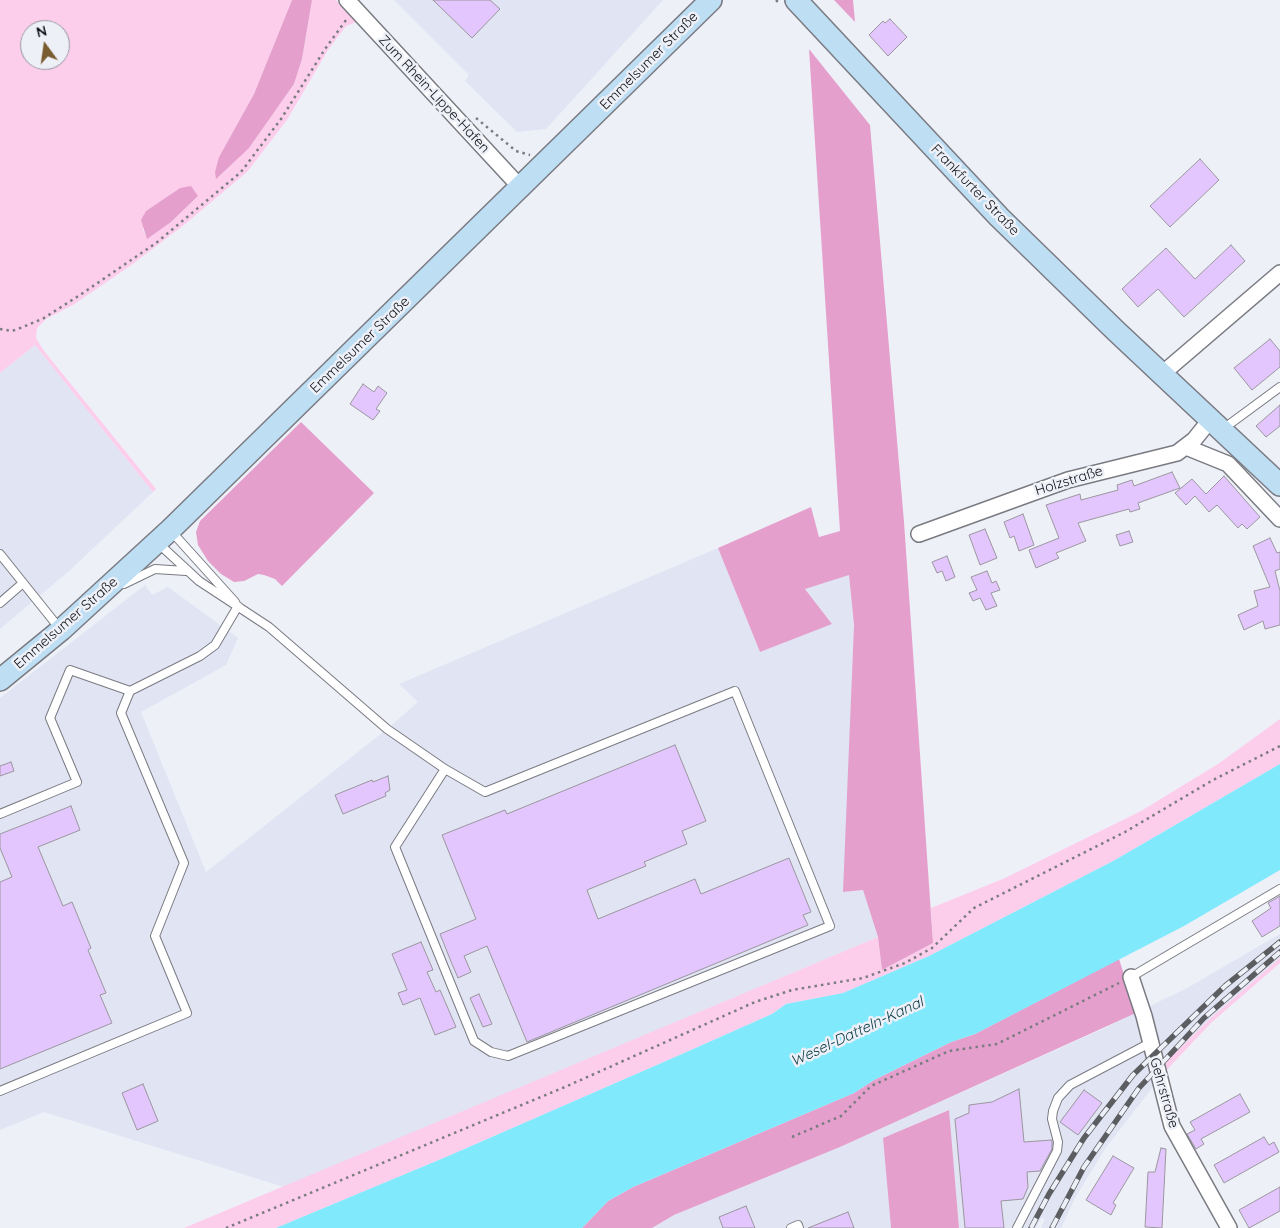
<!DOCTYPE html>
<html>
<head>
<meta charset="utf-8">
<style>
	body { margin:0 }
	#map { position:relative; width:1280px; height:1228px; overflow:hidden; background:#eef0f8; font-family:Quicksand,sans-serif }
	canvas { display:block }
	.north { position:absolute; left:20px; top:20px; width:50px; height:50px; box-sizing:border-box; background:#eef0f8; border:1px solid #96979d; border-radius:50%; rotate:346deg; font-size:14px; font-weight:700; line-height:20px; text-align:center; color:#111114 }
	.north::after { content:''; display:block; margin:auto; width:18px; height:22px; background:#795c2f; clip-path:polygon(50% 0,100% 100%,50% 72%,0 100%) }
</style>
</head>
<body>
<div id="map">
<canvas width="1280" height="1228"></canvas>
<div class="north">N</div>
</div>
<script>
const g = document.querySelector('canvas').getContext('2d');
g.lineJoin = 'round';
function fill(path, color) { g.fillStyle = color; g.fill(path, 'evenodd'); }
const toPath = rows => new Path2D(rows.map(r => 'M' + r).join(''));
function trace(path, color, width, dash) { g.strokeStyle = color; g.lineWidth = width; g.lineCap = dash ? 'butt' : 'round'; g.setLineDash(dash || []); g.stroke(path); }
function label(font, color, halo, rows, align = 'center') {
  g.font = font + ' Quicksand,sans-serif'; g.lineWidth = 5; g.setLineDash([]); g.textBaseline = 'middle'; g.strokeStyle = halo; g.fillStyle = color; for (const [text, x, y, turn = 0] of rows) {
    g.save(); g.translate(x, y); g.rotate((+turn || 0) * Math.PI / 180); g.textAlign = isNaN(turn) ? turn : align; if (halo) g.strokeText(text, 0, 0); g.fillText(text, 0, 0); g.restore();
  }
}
const built = toPath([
	[394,0,663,0,546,129,517,132,465,81,469,75],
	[35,345,153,492,69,571,0,629,0,373],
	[718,548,760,652,832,624,805,588,849,574,854,625,844,892,863,890,878,937,284,1187,44,1112,0,1130,0,698,145,585,152,595,168,587,238,638,226,665,141,712,206,872,387,729,418,702,399,684],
	[1280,934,1280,958,1212,1017,1168,1060,1162,1075,1105,1149,1075,1198,1061,1228,1041,1228,1045,1219,1041,1218,1036,1228,959,1228,948,1110,883,1138,891,1228,652,1228,674,1215,840,1147,1105,1028,1189,987],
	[1139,1024,1154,1048,1146,1056]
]);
const green = toPath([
	[0,0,292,0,254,94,219,157,249,148,294,84,302,59,312,0,336,0,357,22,346,26,328,50,287,120,247,172,184,225,130,266,73,305,46,319,37,328,36,338,44,351,156,489,153,492,35,345,0,373],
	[30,30,60,30,60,60,30,60],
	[180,188,198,196,171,222,147,238,143,230,146,211],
	[1280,719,1280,764,1115,860,929,956,843,993,786,1004,772,1014,682,1054,446,1157,276,1228,184,1228,878,937,882,970,933,943,931,908,1005,878,1141,811,1218,764],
	[1280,958,1280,963,1211,1023,1162,1075,1161,1071,1168,1060,1212,1017]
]);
const forest = toPath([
	[292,0,312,0,302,59,294,84,249,148,216,179,215,172,219,157,254,94],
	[834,0,853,0,855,22],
	[809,49,870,125,904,522,933,943,882,970,878,937,863,890,843,892,854,625,849,575,805,589,832,624,760,652,718,548,811,507,819,537,840,531],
	[191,186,198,196,171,222,147,239,141,220,146,211,180,188],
	[301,422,374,493,282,586,275,579,264,575,258,574,244,581,234,582,221,574,208,561,198,545,196,532,200,521],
	[1119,959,1136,1013,840,1147,674,1215,652,1228,582,1228,608,1201,633,1187,854,1093,874,1080,951,1042,975,1034],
	[949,1110,959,1228,891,1228,883,1138]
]);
const water = toPath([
	[1280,764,1280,870,1184,926,975,1034,951,1042,874,1080,854,1093,633,1187,608,1201,582,1228,276,1228,446,1157,682,1054,772,1014,786,1004,843,993,929,956,1115,860]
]);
const building = toPath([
	[433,0,490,0,500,9,472,38,433,0],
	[890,19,907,37,888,56,869,35,883,21,885,23,890,19],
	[1200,159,1219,180,1170,227,1150,206,1200,159],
	[1231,245,1245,261,1184,317,1158,289,1138,307,1122,289,1166,248,1195,279,1231,245],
	[1270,339,1280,351,1280,367,1252,390,1234,368,1270,339],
	[363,384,374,392,378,386,387,393,376,409,380,411,373,420,350,404,363,384],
	[1280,405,1280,426,1266,437,1256,426,1280,405],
	[1172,472,1180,488,1138,503,1140,509,1130,512,1129,509,1078,523,1086,541,1056,553,1059,558,1036,568,1029,550,1059,538,1046,505,1080,494,1081,500,1118,490,1117,485,1132,480,1134,486,1172,472],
	[1224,476,1260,517,1247,529,1242,524,1238,528,1217,505,1209,512,1195,496,1186,505,1175,493,1192,479,1206,494,1224,476],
	[1023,514,1034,545,1019,551,1014,536,1010,538,1004,522,1023,514],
	[985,529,997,558,980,565,969,535,985,529],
	[1129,531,1133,542,1120,546,1116,535,1129,531],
	[1270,538,1277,553,1280,552,1280,569,1275,571,1280,591,1280,625,1265,629,1263,621,1244,630,1238,615,1258,606,1254,591,1270,587,1253,546,1270,538],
	[947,556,955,577,946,581,942,571,937,573,932,562,947,556],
	[987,571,992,583,996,581,1000,590,991,593,997,606,986,610,980,598,973,601,969,593,977,590,971,577,987,571],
	[675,745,706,821,682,831,687,844,644,862,646,866,587,890,598,919,695,879,701,894,789,858,811,912,803,915,808,925,527,1042,487,946,464,956,471,972,458,978,452,964,440,934,476,919,442,835,505,810,507,814,675,745],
	[11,762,14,771,0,776,0,766,11,762],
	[388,776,390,790,385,793,386,796,343,814,335,795,372,780,373,782,388,776],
	[71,806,80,830,38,847,63,906,72,902,91,948,88,950,106,993,100,995,112,1023,0,1069,0,882,12,877,0,848,0,834,71,806],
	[1280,896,1280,926,1262,937,1252,921,1271,908,1268,903,1280,896],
	[421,942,433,970,427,972,436,992,440,990,456,1027,435,1035,420,998,403,1005,398,993,407,990,392,954,421,942],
	[479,994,492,1024,483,1027,470,998,479,994],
	[143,1084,158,1121,137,1130,122,1093,143,1084],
	[1019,1089,1024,1142,1052,1140,1052,1149,1040,1171,1027,1172,1028,1187,1023,1199,1001,1201,1004,1228,965,1228,955,1119,969,1113,969,1105,992,1102,1019,1089],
	[1084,1090,1102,1103,1078,1135,1060,1122,1084,1090],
	[1240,1094,1250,1112,1201,1139,1204,1144,1196,1149,1187,1134,1195,1130,1190,1122,1240,1094],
	[1264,1137,1269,1145,1274,1142,1279,1152,1224,1183,1214,1165,1264,1137],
	[1161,1148,1166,1149,1162,1228,1145,1227,1148,1172,1155,1172,1161,1148],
	[1113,1156,1134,1168,1113,1203,1116,1205,1111,1215,1086,1200,1113,1156],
	[1280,1187,1280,1211,1249,1228,1239,1210,1280,1187],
	[746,1206,755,1228,723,1228,719,1217,746,1206],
	[848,1212,854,1228,808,1228,848,1212]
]);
const path = toPath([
	[776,0,780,4],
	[476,118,516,151,530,155],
	[0,329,12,331,23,327,44,318,80,295,156,243,241,172,281,119,325,49,346,20],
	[792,1137,841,1116,871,1086,949,1051,997,1044,1119,983],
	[226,1228,565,1087,755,1002,792,990,863,978,905,963,932,948,974,908,1125,832,1213,780,1280,746]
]);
const lane = toPath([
	[1223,429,1280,387],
	[171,531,235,602],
	[158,543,199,581,269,627,387,729,445,769,485,792,735,691,830,926,508,1056,491,1052,474,1041,395,847,445,769],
	[0,554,60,629],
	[124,584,155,569,186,571],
	[0,603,23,583],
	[0,814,77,782,50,718,70,670,130,691],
	[1131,977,1280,889],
	[0,1091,187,1013,155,936,184,863,121,713,130,691,200,656,215,645,238,606],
	[791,1228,798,1225,799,1228],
	[1017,1228,1057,1151,1058,1142,1052,1119,1053,1111,1058,1098,1070,1085,1150,1043]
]);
const street = toPath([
	[347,0,521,188],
	[1162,374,1280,273],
	[1186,447,1228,464,1280,519],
	[919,534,1068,480,1177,453,1194,440,1210,420],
	[1131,977,1144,1016,1172,1126,1229,1228]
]);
const secondary = toPath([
	[796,0,999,217,1116,331,1280,485],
	[0,680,61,630,170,530,711,0]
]);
const rail = toPath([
	[1031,1228,1049,1194,1084,1138,1133,1075,1225,986,1280,942],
	[1052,1228,1084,1167,1139,1088,1204,1018,1280,952]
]);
const streetNames = [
	["Emmelsumer Straße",649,61,-45],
	["Zum Rhein-Lippe-Hafen",434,94,47],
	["Frankfurter Straße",975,190,46],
	["Emmelsumer Straße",360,345,-44],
	["Holzstraße",1069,481,-17],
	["Emmelsumer Straße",66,623,-41],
	["Gehrstraße",1164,1093,74]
];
const waterNames = [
	["Wesel-Datteln-Kanal",857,1032,-25]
];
fill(built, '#e0e4f3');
fill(green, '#fdceec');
fill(forest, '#e49fcc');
fill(water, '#81e9fc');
fill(building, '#e2c6fd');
trace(building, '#9b979e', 1);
trace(lane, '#7a7b82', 10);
trace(street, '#7a7b82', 18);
trace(secondary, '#7a7b82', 24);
trace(path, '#7b7c81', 2.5, [2.5, 4]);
trace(lane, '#fff', 8);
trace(street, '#fff', 15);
trace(secondary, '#bedef4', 21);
trace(rail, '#5c5d61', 5.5);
trace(rail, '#eef0f8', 4, [11]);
label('14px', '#111114', '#eef0f8', streetNames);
label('italic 15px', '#114149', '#eef0f8', waterNames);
</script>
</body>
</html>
